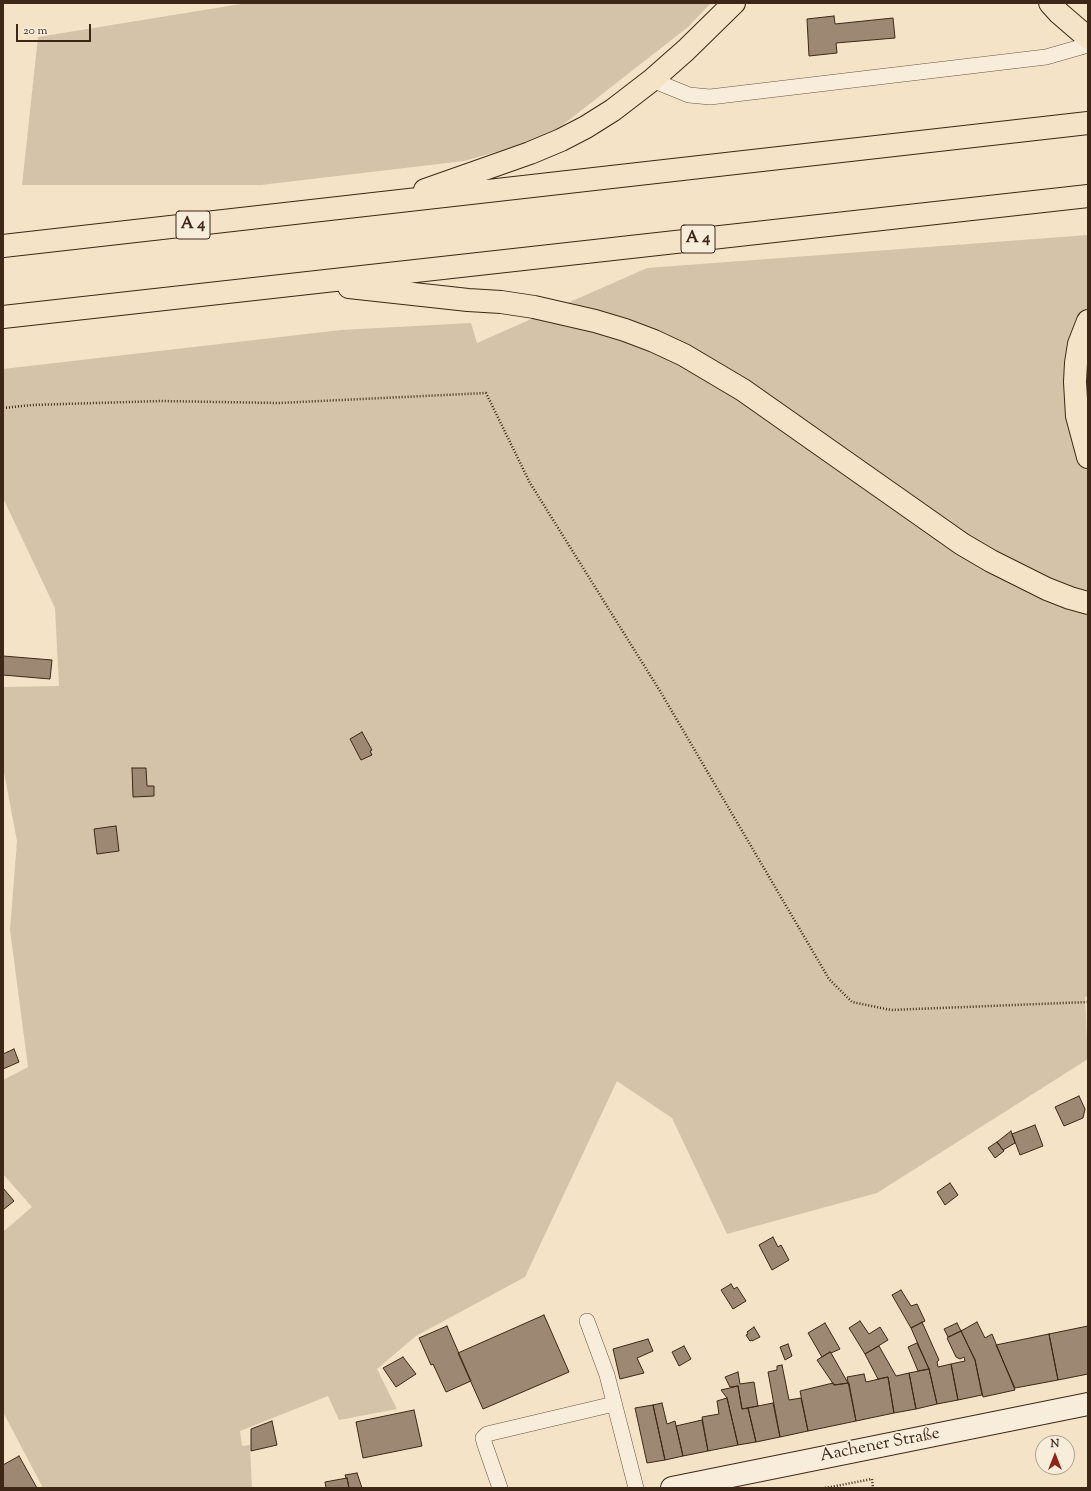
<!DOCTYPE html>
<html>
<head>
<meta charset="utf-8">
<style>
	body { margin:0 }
	#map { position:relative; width:1091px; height:1491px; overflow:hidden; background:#f4e3c7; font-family:"Sorts Mill Goudy",serif }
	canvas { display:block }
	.frame { position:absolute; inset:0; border:4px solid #3e2717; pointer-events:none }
	.north { position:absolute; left:1035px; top:1435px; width:40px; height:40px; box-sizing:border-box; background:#f8eddb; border:1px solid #ae9e8d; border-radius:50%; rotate:0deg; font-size:11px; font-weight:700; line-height:16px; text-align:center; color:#3e2717 }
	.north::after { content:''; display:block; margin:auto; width:14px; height:18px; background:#8f2418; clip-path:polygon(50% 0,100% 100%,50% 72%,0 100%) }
	.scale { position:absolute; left:16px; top:24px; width:75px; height:18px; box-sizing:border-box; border:2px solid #3e2717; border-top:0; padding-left:5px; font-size:12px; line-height:14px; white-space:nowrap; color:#3e2717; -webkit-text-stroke:3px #f8eddb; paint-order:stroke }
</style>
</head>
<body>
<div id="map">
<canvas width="1091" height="1491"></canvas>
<div class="frame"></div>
<div class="north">N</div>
<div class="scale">20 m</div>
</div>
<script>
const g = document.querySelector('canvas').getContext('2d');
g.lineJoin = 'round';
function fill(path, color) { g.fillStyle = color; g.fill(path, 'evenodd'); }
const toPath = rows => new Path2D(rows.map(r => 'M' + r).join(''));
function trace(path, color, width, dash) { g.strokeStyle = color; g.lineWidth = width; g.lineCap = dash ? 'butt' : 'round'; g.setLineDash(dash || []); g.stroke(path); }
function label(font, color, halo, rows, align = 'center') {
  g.font = font + ' "Sorts Mill Goudy",serif'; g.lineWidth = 3.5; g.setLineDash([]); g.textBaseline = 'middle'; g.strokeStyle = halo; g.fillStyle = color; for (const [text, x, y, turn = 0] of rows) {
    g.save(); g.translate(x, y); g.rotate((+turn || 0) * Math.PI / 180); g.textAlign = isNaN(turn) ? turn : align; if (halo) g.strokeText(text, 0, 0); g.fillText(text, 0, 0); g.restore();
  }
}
const green = toPath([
	[247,3,711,3,688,27,546,138,464,161,261,185,22,185,38,37],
	[1088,235,1088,996,1085,997,1088,1059,877,1193,727,1234,672,1118,617,1081,525,1277,416,1336,377,1369,397,1409,339,1420,328,1396,240,1431,242,1446,250,1445,252,1488,43,1488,3,1412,3,1232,32,1207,3,1174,3,1080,28,1067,10,930,17,841,3,767,3,687,59,686,55,608,3,498,3,369,341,330,471,323,477,343,647,268]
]);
const building = toPath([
	[834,16,835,24,893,18,895,38,836,43,837,53,809,56,807,19,834,16],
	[3,656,52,660,50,679,3,675,3,656],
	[362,732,372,750,370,751,372,755,361,760,350,739,362,732],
	[132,768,146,768,147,786,154,786,154,796,133,797,132,768],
	[116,826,119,851,97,854,94,829,116,826],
	[14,1049,19,1062,3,1069,3,1054,14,1049],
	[1079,1096,1085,1109,1083,1118,1064,1126,1055,1107,1079,1096],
	[1035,1125,1043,1146,1020,1155,1012,1134,1035,1125],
	[1011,1131,1015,1143,1003,1150,997,1142,1011,1131],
	[997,1142,1004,1151,995,1158,988,1148,997,1142],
	[950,1183,958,1195,945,1205,937,1192,950,1183],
	[3,1188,14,1201,3,1210,3,1188],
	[773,1237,778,1247,781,1245,789,1260,772,1270,759,1245,773,1237],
	[731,1284,734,1289,737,1287,746,1301,733,1309,721,1290,731,1284],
	[901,1290,911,1306,917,1304,925,1321,911,1328,892,1295,901,1290],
	[544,1315,569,1372,483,1409,458,1353,544,1315],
	[860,1321,869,1334,880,1327,888,1340,865,1354,849,1328,860,1321],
	[922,1322,939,1360,937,1362,938,1367,951,1364,958,1400,937,1404,929,1369,911,1328,922,1322],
	[977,1322,985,1338,992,1334,1015,1390,983,1397,975,1360,961,1331,977,1322],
	[825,1323,840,1349,831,1353,830,1352,822,1357,808,1333,825,1323],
	[957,1323,961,1331,948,1337,944,1329,957,1323],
	[447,1326,471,1381,446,1392,433,1364,431,1365,419,1338,447,1326],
	[1088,1326,1088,1374,1058,1380,1049,1334,1088,1326],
	[754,1327,760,1337,752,1341,752,1340,750,1341,746,1335,748,1334,747,1332,754,1327],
	[961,1331,975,1360,982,1395,958,1400,951,1364,965,1361,964,1357,960,1359,956,1357,947,1338,961,1331],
	[1049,1334,1058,1380,1015,1388,996,1345,1049,1334],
	[648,1339,653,1351,637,1358,644,1373,620,1379,613,1349,648,1339],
	[917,1343,929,1369,918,1371,908,1347,917,1343],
	[788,1344,792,1356,785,1360,780,1347,788,1344],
	[684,1346,691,1359,679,1366,672,1352,684,1346],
	[879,1346,896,1376,909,1373,916,1409,894,1413,888,1377,878,1379,865,1354,879,1346],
	[830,1352,831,1353,848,1383,834,1385,817,1360,830,1352],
	[403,1357,416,1374,396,1387,383,1368,403,1357],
	[782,1365,789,1400,801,1398,808,1431,780,1437,768,1372,777,1370,777,1366,782,1365],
	[929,1369,937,1404,916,1409,909,1373,929,1369],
	[738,1372,740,1384,754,1382,758,1406,742,1409,738,1386,730,1387,725,1377,738,1372],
	[864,1374,866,1382,888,1377,894,1413,856,1421,847,1377,864,1374],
	[833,1383,834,1385,849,1383,856,1421,808,1431,800,1391,833,1383],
	[738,1386,742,1409,748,1408,756,1442,738,1445,727,1398,721,1390,738,1386],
	[727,1398,738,1445,708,1451,702,1417,719,1414,717,1401,727,1398],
	[662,1403,667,1424,675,1421,683,1456,665,1460,653,1405,662,1403],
	[773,1403,780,1437,756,1442,748,1408,773,1403],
	[653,1405,665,1460,647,1463,635,1408,653,1405],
	[414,1410,422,1446,363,1458,356,1422,414,1410],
	[702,1420,708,1451,683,1456,676,1426,702,1420],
	[272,1421,277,1445,251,1451,251,1429,272,1421],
	[19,1456,37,1488,3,1488,3,1465,19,1456],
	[357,1473,362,1488,349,1488,347,1478,346,1478,345,1475,357,1473],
	[347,1478,349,1488,326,1488,325,1482,347,1478]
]);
const path = toPath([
	[3,408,32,405,161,401,279,403,486,393,530,483,660,691,829,979,852,1002,891,1010,1088,1002],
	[825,1488,872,1479,873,1488]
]);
const lane = toPath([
	[652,80,689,95,710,97,1046,57,1088,45],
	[587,1321,607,1375,636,1488],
	[500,1488,485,1445,483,1438,487,1434,614,1404]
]);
const secondary = toPath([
	[672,1488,1088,1404]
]);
const highway = toPath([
	[1050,3,1059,13,1088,38],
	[425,190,530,153,561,140,586,127,613,110,652,80,686,50,734,3],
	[3,246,1088,123],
	[349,287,468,300,501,302,534,307,595,321,625,330,654,341,684,355,743,390,962,544,991,561,1047,589,1070,598,1088,603],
	[3,317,1088,196],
	[1088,321,1079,344,1076,363,1075,382,1077,416,1088,457]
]);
const shields = [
	[193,225,34],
	[698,239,34]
];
const shieldNames = [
	["A 4",193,225],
	["A 4",698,239]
];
const streetNames = [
	["Aachener Straße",880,1446,-11]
];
fill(green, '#d5c3a9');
fill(building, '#9d8973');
trace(building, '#3e2717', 1);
trace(lane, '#6c5643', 16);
trace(secondary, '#3e2717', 24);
trace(highway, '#3e2717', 24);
trace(path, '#3e2717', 2.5, [1, 2]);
trace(lane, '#f8eddb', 15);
trace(secondary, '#f8eddb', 22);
trace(highway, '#f4e3c7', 22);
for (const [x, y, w] of shields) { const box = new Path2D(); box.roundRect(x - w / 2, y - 14, w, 28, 3); g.fillStyle = '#f8eddb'; g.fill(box); trace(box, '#3e2717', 1); }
label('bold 16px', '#3e2717', null, shieldNames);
label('17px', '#3e2717', '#f8eddb', streetNames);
</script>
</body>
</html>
